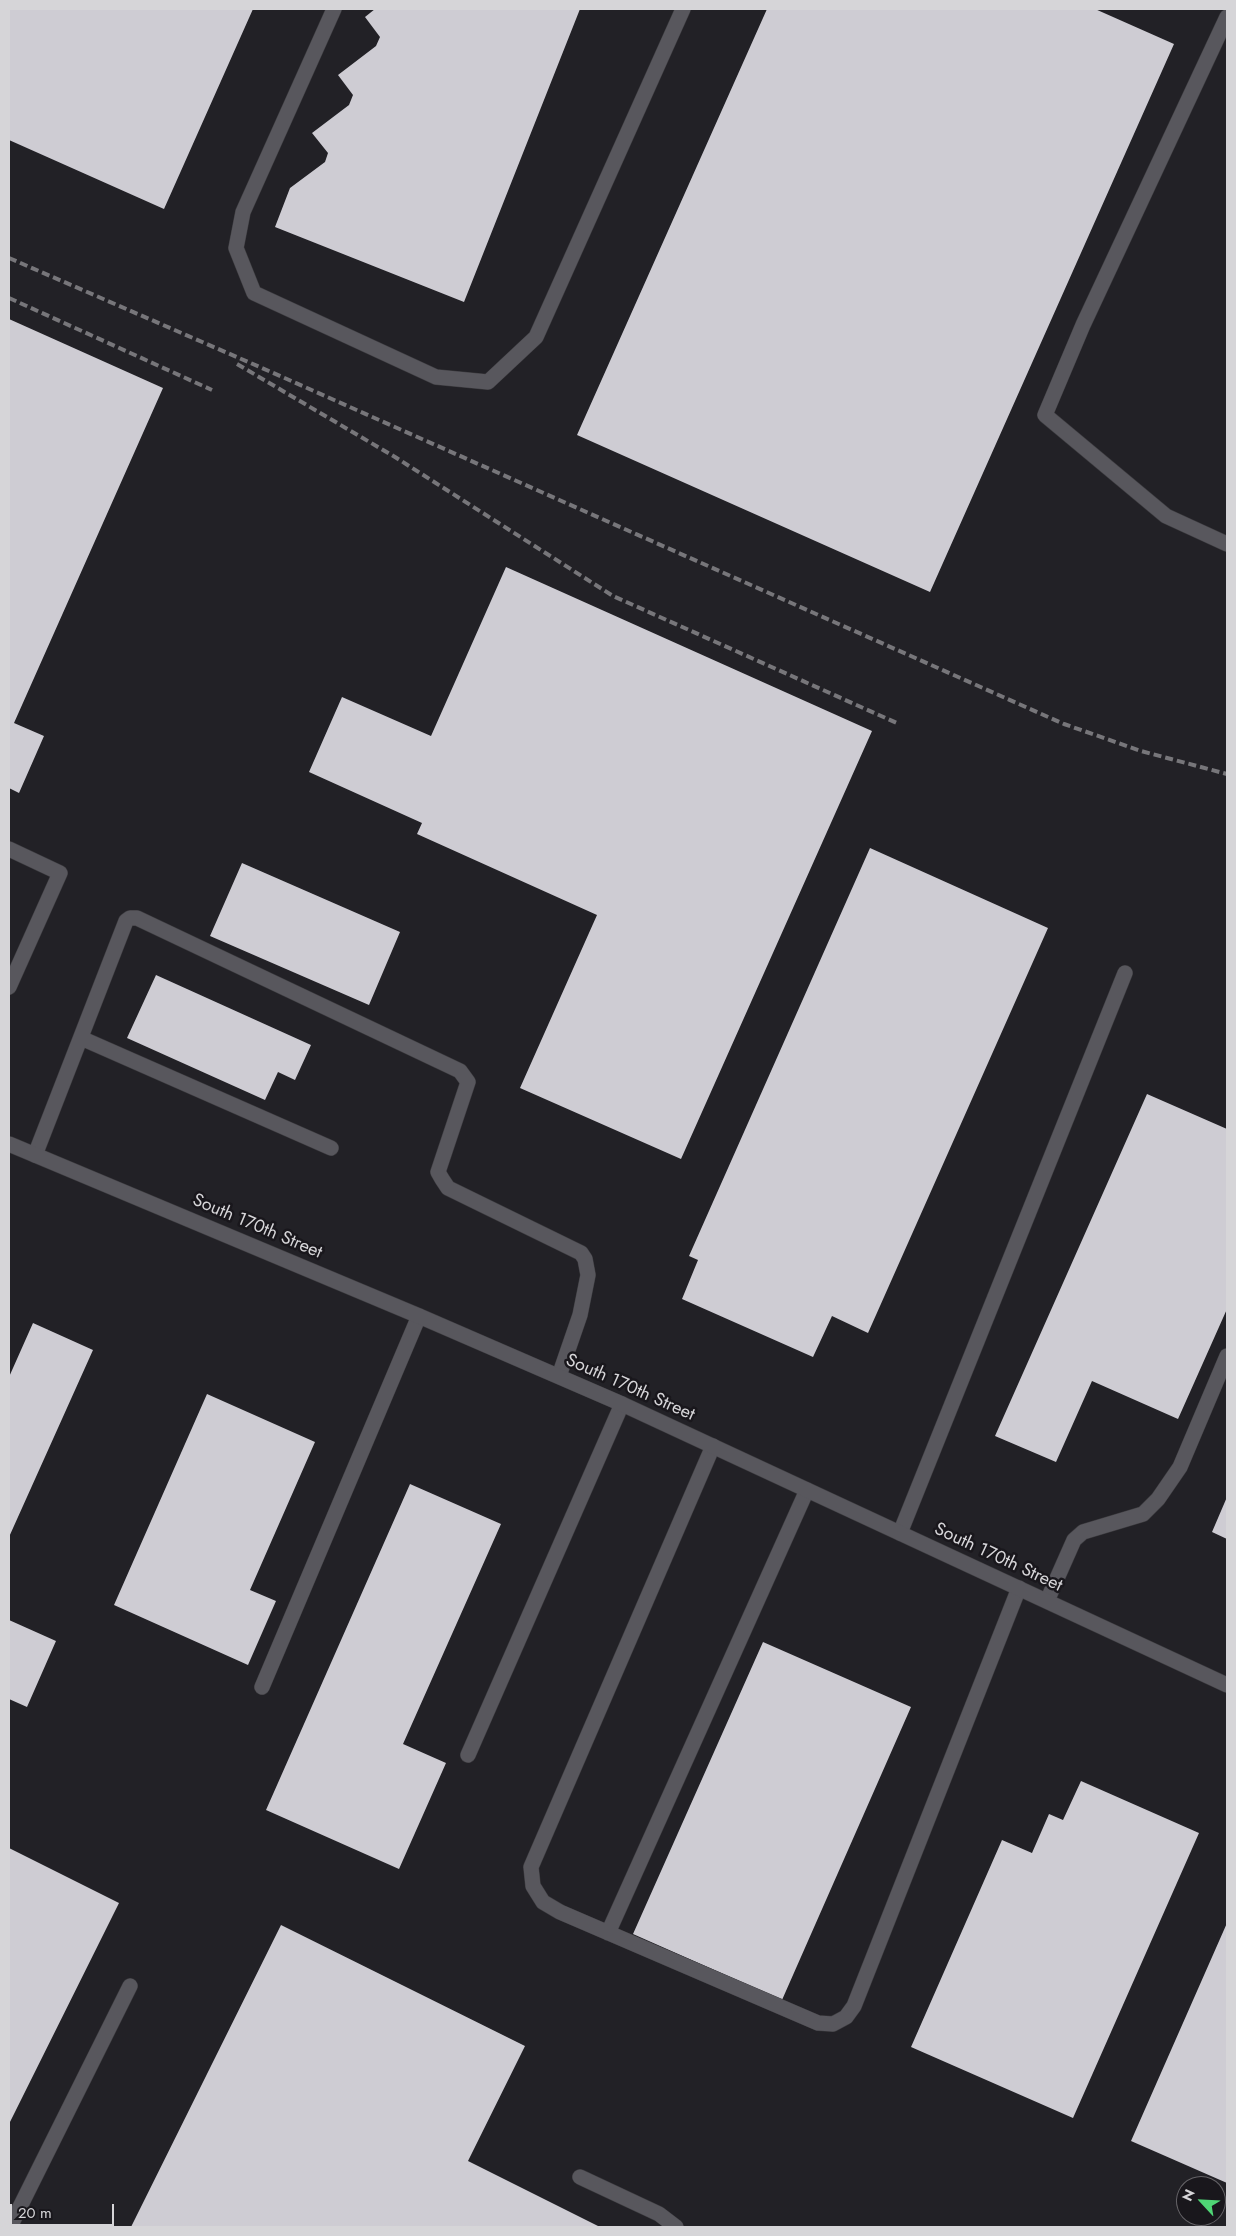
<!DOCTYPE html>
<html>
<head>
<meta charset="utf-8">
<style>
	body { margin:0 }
	#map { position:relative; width:1236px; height:2236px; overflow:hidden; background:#222126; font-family:Jost,sans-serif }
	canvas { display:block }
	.frame { position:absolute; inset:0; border:10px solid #d6d5d8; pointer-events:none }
	.north { position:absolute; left:1176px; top:2176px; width:50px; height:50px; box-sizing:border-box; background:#19171c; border:1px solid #656367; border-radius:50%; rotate:295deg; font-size:14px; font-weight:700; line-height:20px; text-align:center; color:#d6d5d8 }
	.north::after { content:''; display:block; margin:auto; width:18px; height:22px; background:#4fd675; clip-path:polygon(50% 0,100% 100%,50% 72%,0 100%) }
	.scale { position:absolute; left:10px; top:2204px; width:104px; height:22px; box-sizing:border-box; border:2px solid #d6d5d8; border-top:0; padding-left:6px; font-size:15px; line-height:18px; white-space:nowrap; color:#d6d5d8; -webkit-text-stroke:4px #19171c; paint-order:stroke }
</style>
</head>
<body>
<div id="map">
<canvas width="1236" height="2236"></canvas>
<div class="frame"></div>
<div class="north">N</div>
<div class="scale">20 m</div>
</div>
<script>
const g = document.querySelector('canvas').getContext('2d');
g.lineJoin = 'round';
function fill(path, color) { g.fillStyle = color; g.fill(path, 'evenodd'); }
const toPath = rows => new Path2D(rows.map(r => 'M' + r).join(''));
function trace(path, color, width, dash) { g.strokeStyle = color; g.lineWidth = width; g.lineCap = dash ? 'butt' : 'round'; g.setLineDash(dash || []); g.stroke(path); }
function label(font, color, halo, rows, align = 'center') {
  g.font = font + ' Jost,sans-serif'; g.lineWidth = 5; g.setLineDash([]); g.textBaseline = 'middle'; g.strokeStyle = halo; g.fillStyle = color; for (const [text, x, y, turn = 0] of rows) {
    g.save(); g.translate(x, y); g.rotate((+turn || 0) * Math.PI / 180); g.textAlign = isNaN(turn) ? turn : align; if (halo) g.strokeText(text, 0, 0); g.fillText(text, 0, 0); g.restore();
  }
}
const building = toPath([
	[9,9,253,9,164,209,9,140],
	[375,9,580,9,464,302,275,227,290,188,325,162,328,153,312,133,349,105,353,95,338,75,376,46,380,37,365,17],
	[767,9,1095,9,1174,44,930,592,577,435],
	[9,319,163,388,14,723,44,736,19,793,9,788],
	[506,567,872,731,681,1159,520,1088,597,915,417,834,422,823,309,772,342,697,431,736],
	[870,848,1048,928,868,1333,832,1316,813,1357,682,1299,698,1260,689,1256],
	[242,863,400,932,369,1005,210,936],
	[156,975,311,1045,295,1080,278,1072,265,1100,127,1038],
	[1147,1094,1227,1129,1227,1309,1178,1419,1092,1381,1056,1462,995,1436],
	[33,1323,93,1350,9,1537,9,1377],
	[207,1394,315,1442,250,1590,276,1601,248,1665,114,1605],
	[410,1484,501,1524,403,1744,446,1763,399,1869,266,1810],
	[1227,1497,1227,1539,1212,1532],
	[9,1620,56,1641,27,1707,9,1699],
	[763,1642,911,1707,782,2000,633,1934],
	[1081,1781,1199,1833,1073,2118,911,2047,1002,1840,1032,1853,1049,1814,1063,1820],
	[9,1848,119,1903,9,2124],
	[1227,1923,1227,2183,1131,2141],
	[281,1925,525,2046,468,2161,600,2227,131,2227]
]);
const lane = toPath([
	[334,9,243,212,236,248,254,293,436,377,488,382,536,337,683,9],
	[1227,17,1083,325,1045,415,1166,516,1227,544],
	[9,849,60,873,9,987],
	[81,1038,331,1148],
	[35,1155,126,921,130,918,137,918,460,1071,468,1082,438,1172,442,1179,448,1188,581,1253,585,1259,588,1275,580,1315,559,1376],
	[713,1446,531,1867,533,1886,543,1902,560,1912,818,2023,833,2024,846,2017,854,2006,1019,1588],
	[900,1533,1125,973],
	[1047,1601,1074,1540,1083,1532,1143,1514,1158,1499,1180,1467,1227,1356],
	[262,1687,419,1316],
	[468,1755,622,1404],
	[608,1933,807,1490],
	[580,2177,659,2214,676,2227],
	[10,2227,130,1986]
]);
const street = toPath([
	[9,1144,419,1316,622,1404,1227,1685]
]);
const rail = toPath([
	[9,258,262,368,1064,724,1141,751,1227,774],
	[9,298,212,390],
	[237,364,395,457,613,596,899,724]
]);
const streetNames = [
	["South 170th Street",257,1227,23],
	["South 170th Street",630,1388,24],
	["South 170th Street",998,1558,25]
];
fill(building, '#ceccd3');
trace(lane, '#3c3b3f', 16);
trace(street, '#3c3b3f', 16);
trace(lane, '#58575d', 15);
trace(street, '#58575d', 15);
trace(rail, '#77767a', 4, [8, 4]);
label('18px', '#d6d5d8', '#19171c', streetNames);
</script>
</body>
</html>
